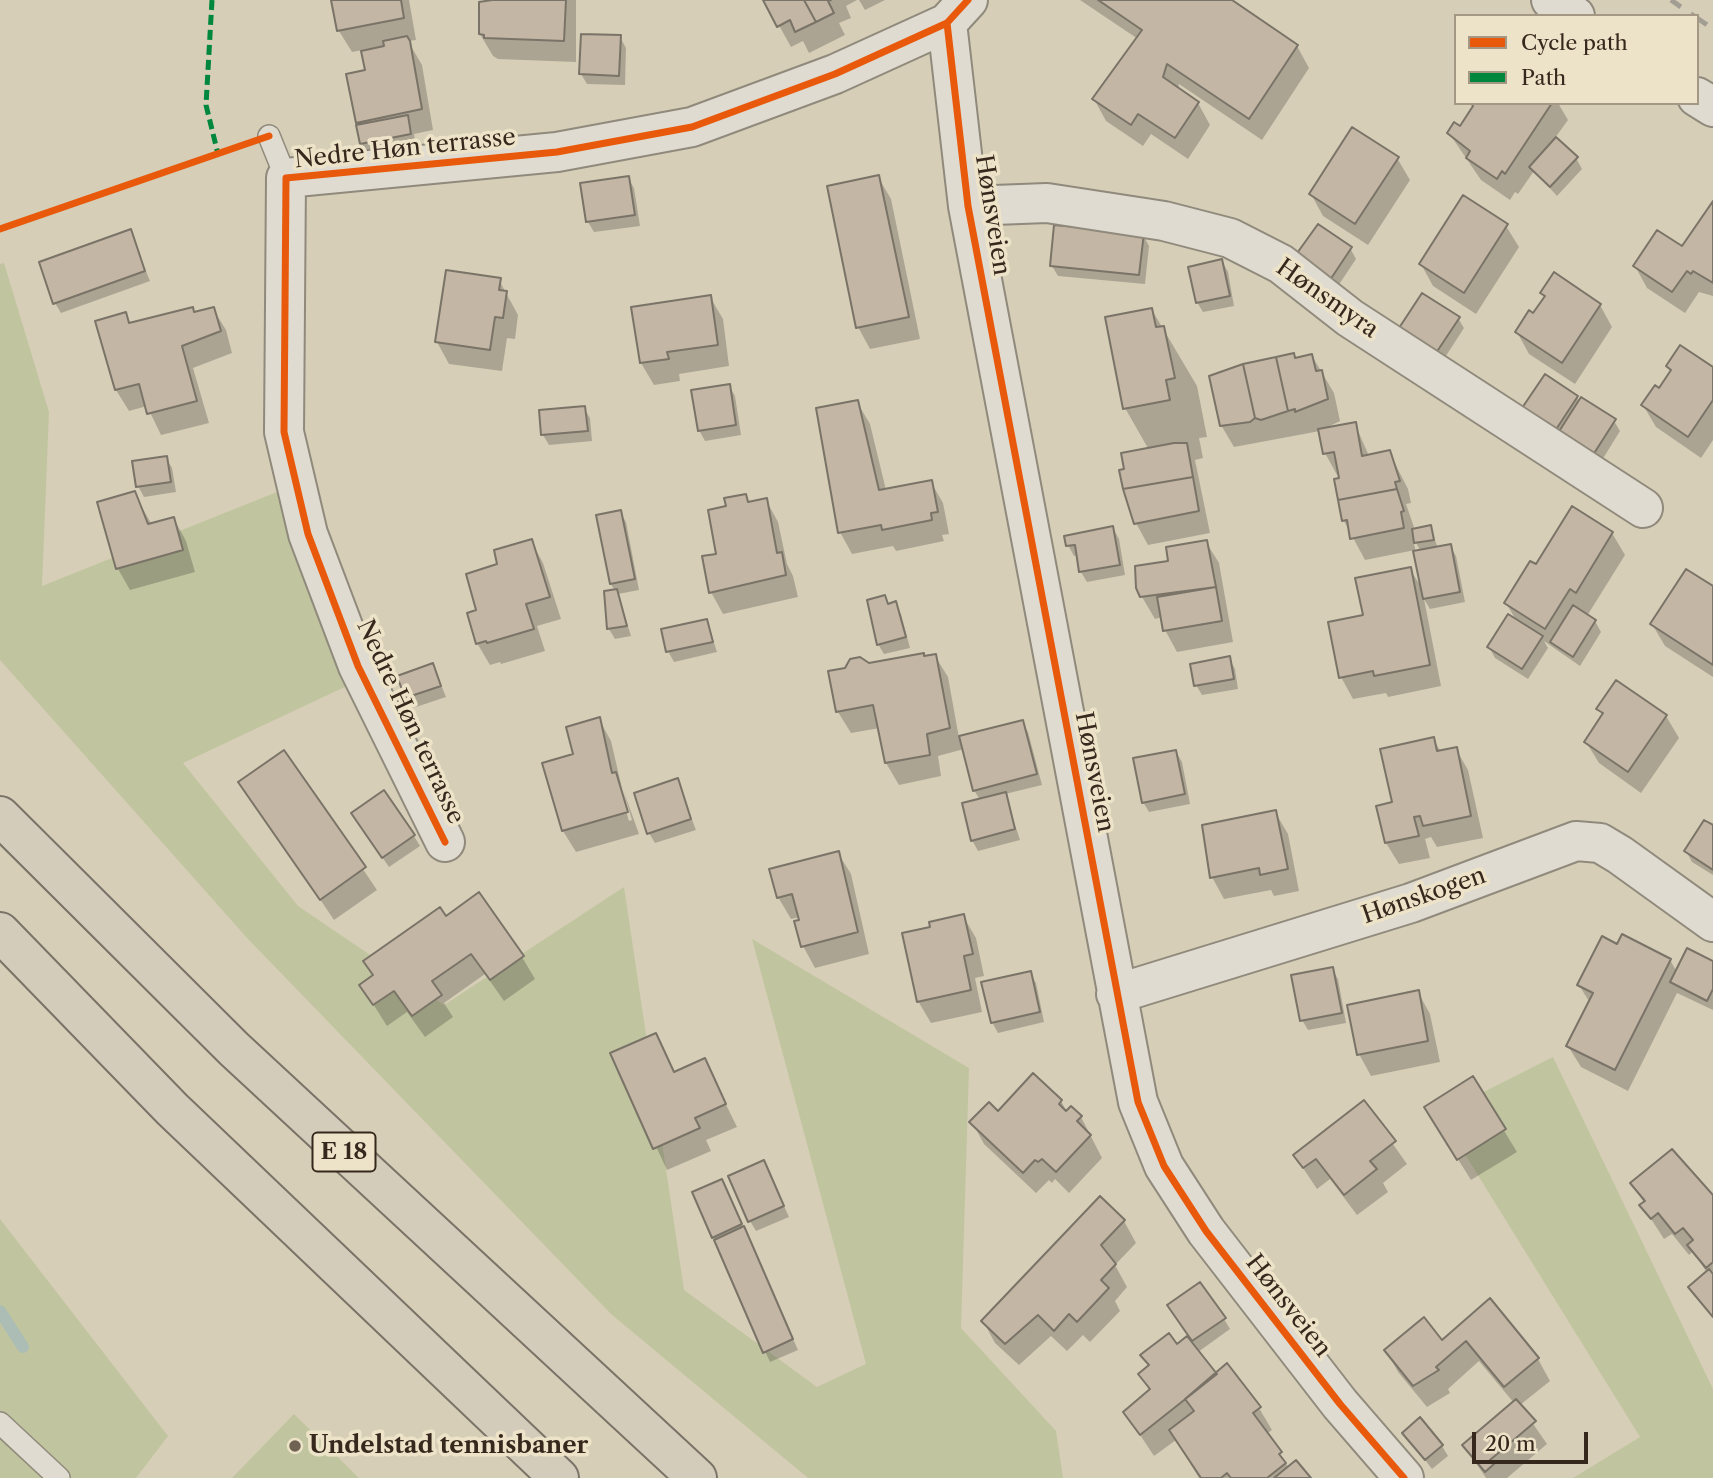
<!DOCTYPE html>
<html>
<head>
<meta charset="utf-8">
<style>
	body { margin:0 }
	#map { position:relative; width:1713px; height:1478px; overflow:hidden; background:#d6ceb7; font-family:"Libre Caslon Text",serif }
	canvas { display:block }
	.legend { position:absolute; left:1454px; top:14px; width:245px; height:91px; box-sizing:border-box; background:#ede3c8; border:2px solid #a49884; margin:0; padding:9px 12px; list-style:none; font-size:21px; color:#37281d }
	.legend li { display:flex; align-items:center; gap:14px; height:35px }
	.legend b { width:35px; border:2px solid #a49884 }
	.scale { position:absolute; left:1472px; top:1432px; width:116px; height:32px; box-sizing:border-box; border:4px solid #37281d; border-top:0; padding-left:9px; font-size:21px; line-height:24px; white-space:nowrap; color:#37281d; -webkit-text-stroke:5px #ede3c8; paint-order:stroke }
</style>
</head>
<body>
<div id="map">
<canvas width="1713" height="1478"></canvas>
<ul class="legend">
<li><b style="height:9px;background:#e8590c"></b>Cycle path</li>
<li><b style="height:9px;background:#00873e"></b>Path</li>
</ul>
<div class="scale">20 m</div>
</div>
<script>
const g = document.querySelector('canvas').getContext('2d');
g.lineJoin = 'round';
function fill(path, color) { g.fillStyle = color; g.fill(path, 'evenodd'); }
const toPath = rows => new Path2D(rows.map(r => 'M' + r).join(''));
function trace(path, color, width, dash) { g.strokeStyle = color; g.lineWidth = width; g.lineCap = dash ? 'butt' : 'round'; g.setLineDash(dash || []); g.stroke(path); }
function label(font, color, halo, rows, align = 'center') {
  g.font = font + ' "Libre Caslon Text",serif'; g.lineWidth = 7; g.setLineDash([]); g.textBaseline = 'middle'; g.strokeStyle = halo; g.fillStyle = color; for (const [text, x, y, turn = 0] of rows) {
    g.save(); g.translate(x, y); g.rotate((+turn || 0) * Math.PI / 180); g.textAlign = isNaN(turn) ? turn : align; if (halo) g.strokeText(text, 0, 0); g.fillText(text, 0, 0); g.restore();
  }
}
const green = toPath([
	[4,263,49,412,42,586,282,490,351,684,183,763,298,906,444,1005,624,887,684,1290,817,1387,866,1364,752,939,969,1068,961,1328,1056,1431,1063,1478,808,1478,611,1314,248,939,0,660,0,264],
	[1553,1057,1713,1389,1713,1478,1573,1478,1640,1437,1440,1114],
	[0,1219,168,1436,136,1478,0,1478],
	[294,1414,359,1478,232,1478]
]);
const shadow = toPath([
	[333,0,409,0,416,40,408,41,422,65,433,130,414,134,416,145,368,154,362,144,357,122,367,71,363,50,352,52,339,31],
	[494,0,576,0,576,62,498,59,493,56,480,34],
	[765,0,857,0,846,6,851,18,839,23,845,35,809,53,803,41,791,47],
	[859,0,885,0,865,10],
	[1080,0,1228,0,1297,46,1309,68,1262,140,1179,84,1178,89,1198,103,1210,125,1188,159,1151,134,1143,146,1106,121,1094,99,1138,39],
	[620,37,626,48,625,85,587,84,581,74],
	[1475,103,1558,103,1568,120,1555,138,1576,158,1582,169,1557,196,1534,171,1518,194,1515,192,1510,200,1481,180,1449,133,1460,129],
	[1397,158,1410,180,1368,245,1323,216,1311,194],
	[878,177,891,199,920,339,870,349,858,327],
	[628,178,634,188,640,226,594,232,588,222],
	[1713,204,1713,296,1699,292,1685,313,1647,288,1635,266,1682,249],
	[1506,226,1519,247,1476,314,1433,286,1421,264],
	[130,232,150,281,61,313,55,303],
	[1143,235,1149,246,1145,284,1058,276,1052,266],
	[1350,248,1356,259,1336,289,1304,267],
	[1222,261,1228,272,1234,306,1203,312,1197,302],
	[499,280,518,315,515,339,507,338,502,371,449,364,437,342],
	[1542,293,1600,305,1612,327,1575,384,1529,354,1517,332,1545,298],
	[710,297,723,319,729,366,679,374,680,381,654,385,641,363],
	[213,309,226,330,232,353,193,368,209,423,161,435,147,406,129,411,116,390,125,315,130,324],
	[1152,310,1197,386,1207,437,1199,438,1203,458,1195,460,1210,533,1148,545,1136,523,1149,450,1125,408],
	[1458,318,1464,328,1442,362,1407,339],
	[1312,356,1334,393,1340,421,1324,429,1355,424,1369,456,1389,452,1408,489,1411,503,1406,504,1415,530,1430,527,1438,548,1450,546,1456,556,1465,602,1430,609,1424,599,1441,686,1388,697,1386,693,1353,699,1341,677,1365,616,1410,569,1423,590,1415,550,1365,560,1344,521,1336,481,1341,479,1340,475,1337,475,1325,453,1320,431,1234,447,1221,425,1295,359],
	[1413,539,1414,539,1421,552,1416,553],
	[1668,366,1713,369,1713,440,1701,458,1656,427,1643,405,1660,390,1671,372],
	[729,386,735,396,741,435,705,441,699,430],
	[1577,397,1580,403,1614,421,1620,431,1599,465,1530,419],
	[857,402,870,424,886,490,931,482,943,503,949,534,942,535,944,541,896,551,893,546,852,554,840,532],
	[584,408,590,418,592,441,549,445,543,435],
	[166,458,172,468,176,492,144,497,138,486],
	[134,493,152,525,174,519,186,541,195,572,130,590,118,569,99,503],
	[745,496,750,503,766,500,778,522,787,564,793,576,798,597,723,614,711,592,728,508],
	[620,512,626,522,639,590,618,594,631,636,615,639,609,629,615,591,611,584],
	[1113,528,1119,539,1125,575,1087,582,1081,572,1078,555,1074,556,1068,545],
	[1612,533,1625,555,1587,616,1595,621,1601,632,1580,666,1544,641,1548,648,1528,679,1495,658,1489,647,1516,620,1506,603],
	[531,541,543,563,561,619,537,626,545,651,501,664,500,662,490,665,477,643,479,611,500,565],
	[1206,542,1219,563,1233,642,1177,652,1165,630,1162,617,1155,619,1142,597,1137,567,1171,563],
	[1713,588,1713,677,1665,646,1652,624],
	[884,597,889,605,895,603,901,614,910,648,884,654,878,644],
	[707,621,717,652,674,662,668,651],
	[935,656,948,677,959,738,1022,722,1028,732,1042,785,1005,794,1020,840,978,851,972,840,980,800,974,790,964,749,938,756,941,776,899,785,886,763,880,728,851,733,838,712,869,665],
	[1229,658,1235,669,1238,689,1202,695,1196,685],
	[433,665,446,697,413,708,399,677],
	[1617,683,1666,716,1679,738,1641,793,1599,763,1586,742,1603,717,1599,709],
	[599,719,611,741,621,784,639,834,576,852,563,831,544,764,576,755],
	[617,781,622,786,632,820,629,821],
	[1433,739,1441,752,1456,749,1468,770,1483,838,1437,847,1431,837,1425,839,1430,858,1399,864,1386,843,1394,804],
	[284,752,377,890,334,920,241,782],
	[1176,752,1182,762,1190,804,1149,812,1143,802],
	[677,780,696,830,655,843,649,833],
	[1275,812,1288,834,1299,891,1274,896,1271,890,1224,899,1212,877],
	[359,824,414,836,420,846,389,867],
	[1713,828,1713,875,1692,862,1686,851],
	[838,853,851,874,869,954,815,968,803,946,800,917,791,919,778,897],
	[963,916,976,938,984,976,975,978,982,1012,931,1023,918,1001,932,928],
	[446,918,522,957,535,979,504,1001,485,974,444,1003,453,1017,425,1037,407,1012,387,1026,361,985,374,976,365,962],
	[1618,946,1670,960,1677,972,1713,963,1713,1010,1677,993,1628,1091,1581,1067,1568,1046,1590,1003,1579,985],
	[1332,969,1338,979,1346,1023,1308,1030,1302,1020],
	[1030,973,1036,983,1044,1022,998,1033,992,1022],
	[1418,992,1430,1014,1440,1062,1371,1076,1359,1054],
	[656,1035,675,1073,704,1060,737,1127,706,1140,711,1151,667,1170,613,1054],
	[1472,1078,1517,1152,1471,1180,1439,1129],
	[1061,1101,1067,1112,1081,1117,1102,1158,1069,1193,1055,1179,1052,1183,1049,1180,1036,1193,984,1144,972,1122,998,1113],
	[1364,1103,1407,1164,1383,1183,1388,1192,1357,1215,1330,1179,1317,1189,1295,1156],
	[764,1162,789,1217,756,1231,750,1221],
	[1632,1183,1713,1199,1713,1318,1690,1287,1707,1273,1693,1251,1689,1255,1672,1234,1664,1239,1642,1205,1644,1203],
	[727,1191,798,1350,770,1362,713,1237],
	[1124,1221,1136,1243,1115,1265,1127,1287,1115,1301,1120,1311,1090,1342,1083,1335,1067,1351,1051,1336,1019,1365,995,1343,983,1321],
	[1490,1300,1538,1359,1550,1381,1520,1405,1547,1444,1507,1478,1486,1478,1464,1445,1514,1403,1479,1361,1448,1389,1450,1393,1427,1407,1398,1372,1386,1350,1441,1343],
	[1224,1319,1230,1329,1198,1352,1215,1374,1259,1408,1272,1430,1266,1434,1289,1468,1309,1478,1199,1478,1176,1440,1154,1456,1125,1412,1150,1392,1140,1374,1149,1367,1143,1355,1176,1346],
	[1404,1433,1442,1446,1448,1456,1432,1469]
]);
const stream = toPath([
	[0,1311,23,1347]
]);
const building = toPath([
	[331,0,401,0,404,18,337,31,331,0],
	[492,0,566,0,564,41,484,38,484,35,479,34,479,2,492,0],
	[763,0,804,0,816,22,795,32,790,20,777,27,763,0],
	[804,0,831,0,828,1,834,13,816,22,804,0],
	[1098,0,1232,0,1298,45,1249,119,1167,64,1163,77,1199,102,1175,138,1138,114,1131,125,1092,99,1142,30,1098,0],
	[581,34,621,35,619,76,579,74,581,34],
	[407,36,410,41,422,109,356,123,346,74,365,70,361,51,384,46,383,41,407,36],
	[1552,103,1505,174,1502,171,1497,179,1466,158,1470,151,1447,133,1454,122,1460,126,1473,106,1471,103,1552,103],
	[408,115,411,134,360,144,356,125,408,115],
	[1352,127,1399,157,1355,224,1309,194,1352,127],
	[1556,137,1578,157,1550,187,1529,167,1556,137],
	[879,175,909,317,856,328,827,186,879,175],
	[629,176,635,215,586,222,580,183,629,176],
	[1463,195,1508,224,1464,293,1419,264,1463,195],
	[1713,201,1713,283,1693,271,1691,274,1687,271,1672,292,1633,266,1657,230,1682,246,1713,201],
	[1318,224,1352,247,1330,280,1295,256,1318,224],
	[1054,225,1144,233,1139,275,1050,266,1054,225],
	[131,229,145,271,53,304,39,262,131,229],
	[1222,259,1230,296,1196,303,1188,267,1222,259],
	[446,270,501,278,499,290,507,291,503,318,495,317,490,350,435,342,446,270],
	[1554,272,1601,304,1562,363,1515,332,1529,310,1533,313,1545,296,1540,293,1554,272],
	[1422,293,1460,317,1436,353,1399,328,1422,293],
	[711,295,718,345,667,352,669,359,640,363,631,307,711,295],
	[193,307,194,312,214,307,221,331,182,346,197,401,147,414,139,384,115,390,95,321,126,312,129,323,193,307],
	[1152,308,1156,327,1164,326,1175,378,1166,380,1170,400,1123,409,1105,317,1152,308],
	[1680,345,1713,367,1713,400,1688,437,1641,405,1655,385,1659,388,1671,370,1666,366,1680,345],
	[1294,353,1295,358,1312,354,1316,371,1322,370,1328,399,1295,412,1295,409,1288,411,1276,357,1294,353],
	[1276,357,1288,411,1261,420,1255,418,1243,364,1276,357],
	[1243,364,1255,418,1250,422,1220,426,1209,376,1243,364],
	[1545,374,1578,396,1555,431,1522,408,1545,374],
	[730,384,736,425,698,431,691,390,730,384],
	[1581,397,1616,419,1593,455,1558,433,1581,397],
	[858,400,879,490,932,480,938,512,931,513,932,520,882,530,881,525,838,533,816,408,858,400],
	[585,406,588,431,541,435,539,410,585,406],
	[1356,422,1362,456,1390,450,1400,481,1395,482,1397,489,1338,500,1334,479,1339,478,1334,452,1323,454,1318,429,1356,422],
	[1174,443,1187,443,1193,477,1123,489,1119,470,1124,469,1121,453,1174,443],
	[167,456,171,482,136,487,132,461,167,456],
	[1193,477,1199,511,1134,524,1123,489,1193,477],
	[1397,489,1404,511,1401,512,1404,528,1350,539,1347,520,1342,521,1338,500,1397,489],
	[135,491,148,524,174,517,183,550,116,569,97,502,135,491],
	[746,494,748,502,767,498,777,553,782,552,786,575,709,593,702,556,716,554,708,510,726,506,724,498,746,494],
	[1572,506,1613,532,1576,593,1570,589,1545,629,1504,603,1530,561,1536,564,1572,506],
	[621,510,635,579,610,584,596,515,621,510],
	[1431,525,1434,540,1414,543,1412,529,1431,525],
	[1113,526,1120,565,1079,572,1075,545,1066,546,1064,536,1113,526],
	[532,539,550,597,526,604,534,629,487,643,486,641,476,644,467,613,476,610,466,574,497,564,494,550,532,539],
	[1207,540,1216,587,1140,597,1136,588,1135,566,1168,561,1166,547,1207,540],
	[1451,544,1460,592,1423,599,1413,551,1451,544],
	[1411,567,1430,665,1374,676,1373,671,1339,678,1328,622,1363,615,1355,578,1411,567],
	[1686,569,1713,586,1713,665,1650,624,1686,569],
	[1216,587,1222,621,1163,631,1157,597,1216,587],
	[617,589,627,626,607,629,604,591,617,589],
	[885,595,888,604,896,601,906,637,877,645,867,600,885,595],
	[1573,605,1596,620,1573,657,1550,642,1573,605],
	[1508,614,1543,636,1522,669,1487,647,1508,614],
	[707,619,713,642,666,652,661,629,707,619],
	[924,653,924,656,936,654,950,728,927,734,930,755,885,763,873,705,836,712,828,671,845,668,850,659,860,657,869,663,924,653],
	[1230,656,1234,679,1194,686,1190,664,1230,656],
	[433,663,441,686,405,698,397,676,433,663],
	[1616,680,1667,715,1628,772,1584,742,1603,713,1596,709,1616,680],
	[600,717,612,773,616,772,628,812,562,831,542,763,573,754,566,727,600,717],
	[1023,720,1037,774,973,791,959,736,1023,720],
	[1434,737,1437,751,1457,747,1471,816,1423,826,1420,816,1414,817,1419,836,1385,843,1376,806,1392,802,1380,749,1434,737],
	[284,750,366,867,320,900,238,782,284,750],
	[1176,750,1185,794,1142,803,1133,758,1176,750],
	[678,778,691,819,647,834,634,793,678,778],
	[384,790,415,835,382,858,351,813,384,790],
	[1006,792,1015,829,971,841,962,803,1006,792],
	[1276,810,1288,869,1260,875,1259,868,1210,878,1202,825,1276,810],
	[1704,820,1713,825,1713,870,1684,851,1704,820],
	[839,851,858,932,801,947,794,921,799,920,792,894,777,898,769,869,839,851],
	[479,892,524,956,490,980,471,954,432,981,442,995,412,1016,394,991,373,1005,359,985,373,975,363,961,440,907,446,916,479,892],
	[964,914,973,954,964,956,971,990,917,1002,902,933,930,927,929,922,964,914],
	[1622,934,1671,959,1615,1070,1566,1046,1593,993,1577,985,1602,936,1617,944,1622,934],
	[1687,948,1713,961,1713,989,1707,1001,1670,982,1687,948],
	[1333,967,1342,1013,1300,1021,1291,975,1333,967],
	[1031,971,1040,1012,991,1023,981,982,1031,971],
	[1419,990,1428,1041,1357,1055,1347,1005,1419,990],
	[656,1033,674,1072,705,1058,726,1104,695,1118,700,1128,653,1149,610,1053,656,1033],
	[1033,1073,1062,1100,1059,1104,1066,1111,1071,1106,1082,1116,1077,1121,1091,1135,1056,1172,1042,1159,1038,1162,1035,1160,1023,1173,969,1122,989,1102,998,1111,1033,1073],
	[1473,1076,1506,1129,1457,1160,1424,1107,1473,1076],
	[1364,1100,1396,1141,1370,1161,1377,1169,1344,1195,1316,1159,1303,1168,1293,1155,1364,1100],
	[1672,1149,1713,1195,1713,1262,1706,1268,1687,1245,1693,1240,1683,1228,1675,1234,1658,1213,1651,1219,1639,1205,1645,1201,1630,1183,1672,1149],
	[764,1160,784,1206,748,1222,728,1176,764,1160],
	[722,1179,742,1224,712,1238,692,1192,722,1179],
	[1100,1196,1125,1220,1101,1245,1116,1264,1101,1280,1109,1288,1077,1322,1069,1314,1054,1331,1038,1315,1005,1344,981,1321,1100,1196],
	[744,1226,793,1339,763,1353,714,1240,744,1226],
	[1709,1269,1713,1274,1713,1317,1688,1287,1709,1269],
	[1200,1282,1226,1318,1192,1341,1167,1305,1200,1282],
	[1490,1298,1539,1358,1504,1387,1466,1341,1436,1367,1439,1370,1413,1386,1384,1350,1424,1317,1442,1340,1490,1298],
	[1169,1333,1177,1344,1187,1336,1217,1374,1140,1435,1123,1412,1150,1389,1138,1374,1149,1365,1140,1355,1169,1333],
	[1227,1363,1261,1407,1253,1413,1282,1452,1279,1454,1286,1463,1267,1478,1231,1478,1227,1473,1221,1478,1201,1478,1169,1430,1194,1411,1185,1399,1227,1363],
	[1516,1399,1536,1421,1490,1460,1494,1464,1485,1472,1462,1445,1516,1399],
	[1420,1417,1443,1445,1425,1460,1402,1433,1420,1417],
	[1296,1460,1311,1478,1274,1478,1296,1460]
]);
const service = toPath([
	[269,136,286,178],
	[0,1423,59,1478]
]);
const minor = toPath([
	[1551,0,1575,16],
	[947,23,968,206,1138,1102,1164,1166,1206,1231,1340,1404,1404,1478],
	[1697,97,1713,107],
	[968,206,1047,203,1164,221,1230,238,1281,264,1350,318,1643,508],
	[445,842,358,666,308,534,284,432,286,178,557,152,692,127,835,74,947,23,968,0],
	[1116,994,1411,903,1576,841,1600,843,1620,855,1713,922]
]);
const motorway = toPath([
	[0,816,234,1049,697,1478],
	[0,932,172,1109,559,1478]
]);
const rail = toPath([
	[1671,0,1694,16],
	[1697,18,1713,29]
]);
const quiet = toPath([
	[212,0,206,105,218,154]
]);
const cycleway = toPath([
	[947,23,968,206,1138,1102,1164,1166,1206,1231,1340,1404,1404,1478],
	[0,229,269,136],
	[445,842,358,666,308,534,284,432,286,178,557,152,692,127,835,74,947,23,968,0]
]);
const markers = [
	[295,1446,7,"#6f6253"]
];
const shields = [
	[344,1152,63]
];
const shieldNames = [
	["E 18",344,1152]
];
const streetNames = [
	["Nedre Høn terrasse",405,149,-6],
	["Hønsveien",992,215,81],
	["Hønsmyra",1327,299,35],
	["Nedre Høn terrasse",410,722,65],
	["Hønsveien",1094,772,79],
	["Hønskogen",1424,896,-19],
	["Hønsveien",1288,1306,52]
];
const poiNames = [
	["Undelstad tennisbaner",309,1446]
];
fill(green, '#c1c59f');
fill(shadow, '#0003');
trace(stream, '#abbdb4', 12);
fill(building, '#c3b6a4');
trace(building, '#7a7367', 2);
trace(service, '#908a7c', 24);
trace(minor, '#908a7c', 42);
trace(motorway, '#7a7367', 42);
trace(service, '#dfdbd0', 21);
trace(minor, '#dfdbd0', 38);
trace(motorway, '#d4ccbb', 38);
trace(rail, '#a39e94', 5, [12, 12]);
trace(quiet, '#00873e', 5, [10, 5]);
trace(cycleway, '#e8590c', 7);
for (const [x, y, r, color] of markers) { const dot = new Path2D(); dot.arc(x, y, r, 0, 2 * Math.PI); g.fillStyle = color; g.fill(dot); trace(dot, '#ede3c8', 2.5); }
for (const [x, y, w] of shields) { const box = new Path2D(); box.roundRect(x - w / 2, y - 19.5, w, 39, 5); g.fillStyle = '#ede3c8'; g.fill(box); trace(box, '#37281d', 2); }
label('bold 23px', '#37281d', null, shieldNames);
label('24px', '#37281d', '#ede3c8', streetNames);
label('bold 24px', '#37281d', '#ede3c8', poiNames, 'left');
</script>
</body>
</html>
